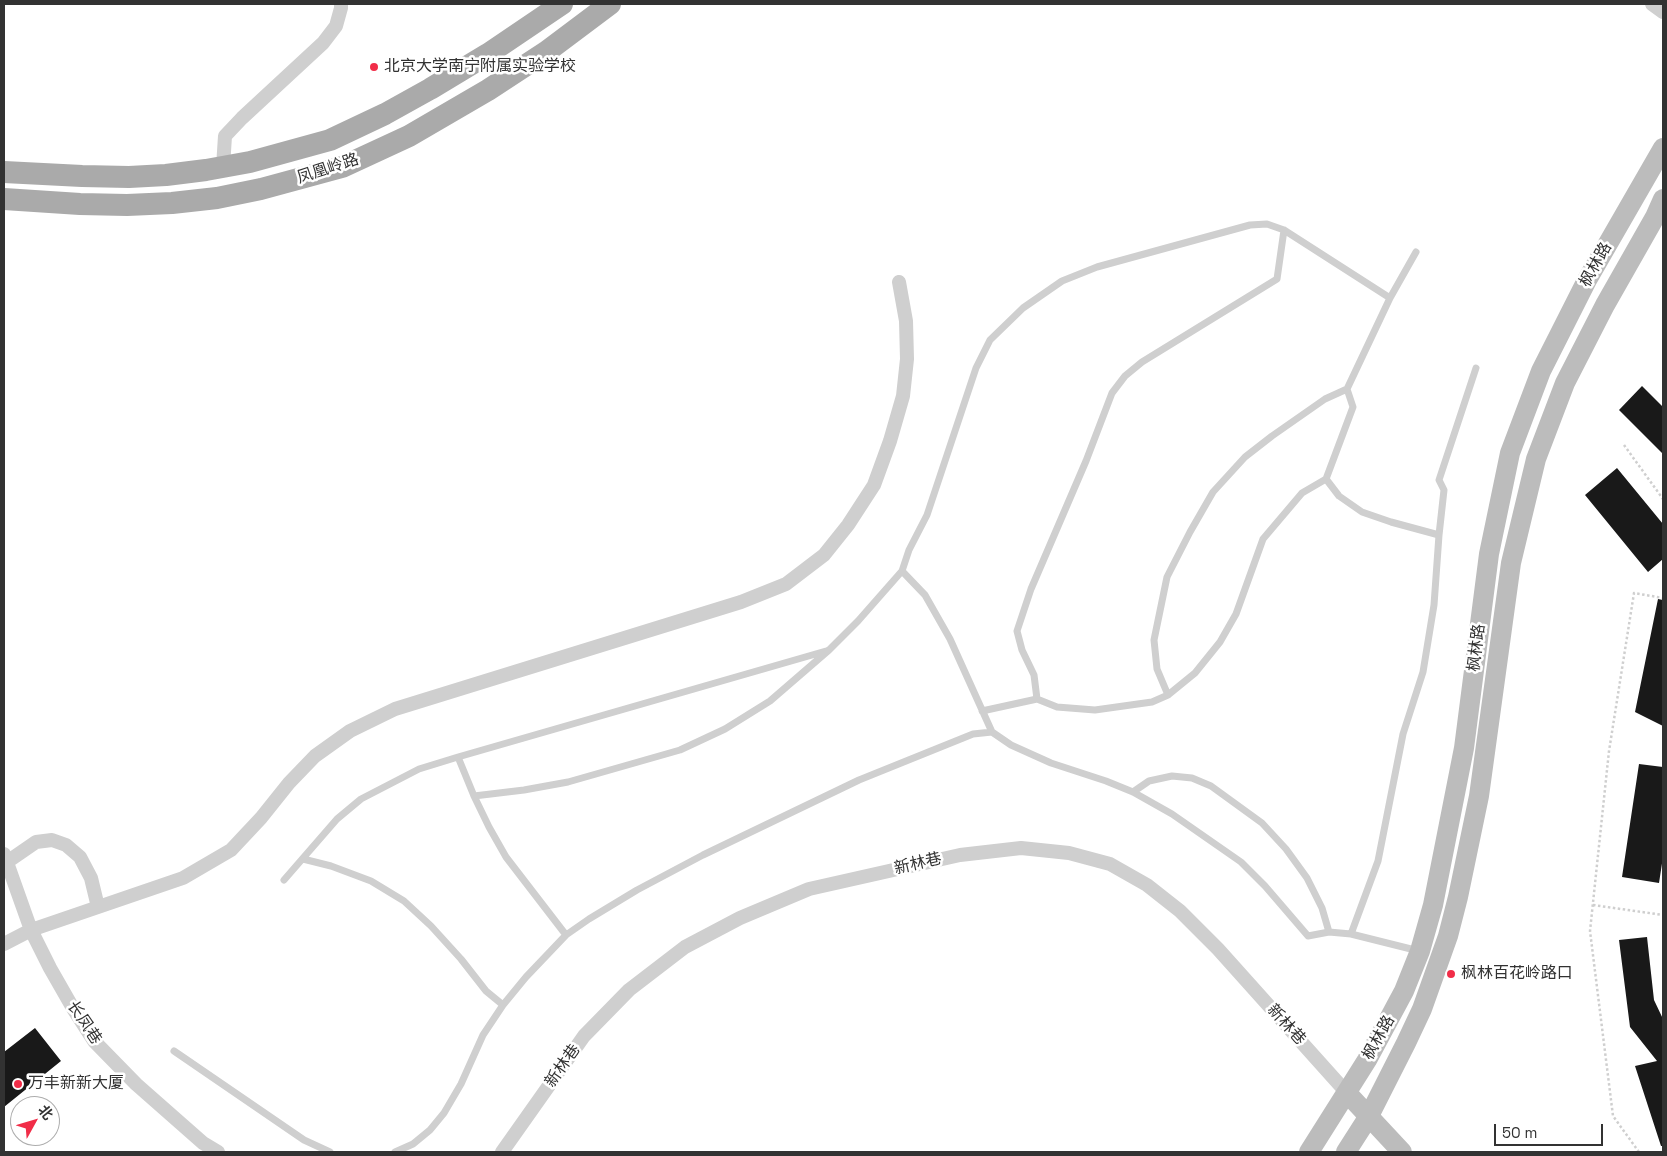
<!DOCTYPE html>
<html>
<head>
<meta charset="utf-8">
<style>
	body { margin:0 }
	#map { position:relative; width:1667px; height:1156px; overflow:hidden; background:#fff; font-family:"Space Grotesk","Noto Sans SC",sans-serif }
	canvas { display:block }
	.frame { position:absolute; inset:0; border:5px solid #323232; pointer-events:none }
	.north { position:absolute; left:10px; top:1096px; width:50px; height:50px; box-sizing:border-box; background:#fff; border:1px solid #adadad; border-radius:50%; rotate:51deg; font-size:14px; font-weight:700; line-height:20px; text-align:center; color:#323232 }
	.north::after { content:''; display:block; margin:auto; width:18px; height:22px; background:#f12d48; clip-path:polygon(50% 0,100% 100%,50% 72%,0 100%) }
	.scale { position:absolute; left:1494px; top:1124px; width:109px; height:22px; box-sizing:border-box; border:2px solid #323232; border-top:0; padding-left:6px; font-size:15px; line-height:18px; white-space:nowrap; color:#323232; -webkit-text-stroke:4px #fff; paint-order:stroke }
</style>
</head>
<body>
<div id="map">
<canvas width="1667" height="1156"></canvas>
<div class="frame"></div>
<div class="north">北</div>
<div class="scale">50 m</div>
</div>
<script>
const g = document.querySelector('canvas').getContext('2d');
g.lineJoin = 'round';
function fill(path, color) { g.fillStyle = color; g.fill(path, 'evenodd'); }
const toPath = rows => new Path2D(rows.map(r => 'M' + r).join(''));
function trace(path, color, width, dash) { g.strokeStyle = color; g.lineWidth = width; g.lineCap = dash ? 'butt' : 'round'; g.setLineDash(dash || []); g.stroke(path); }
function label(font, color, halo, rows, align = 'center') {
  g.font = font + ' "Space Grotesk","Noto Sans SC",sans-serif'; g.lineWidth = 5; g.setLineDash([]); g.textBaseline = 'middle'; g.strokeStyle = halo; g.fillStyle = color; for (const [text, x, y, turn = 0] of rows) {
    g.save(); g.translate(x, y); g.rotate((+turn || 0) * Math.PI / 180); g.textAlign = isNaN(turn) ? turn : align; if (halo) g.strokeText(text, 0, 0); g.fillText(text, 0, 0); g.restore();
  }
}
const building = toPath([
	[1642,386,1663,407,1663,454,1619,410],
	[1617,468,1663,524,1663,559,1648,572,1585,495],
	[1658,599,1663,600,1663,726,1635,712],
	[1639,764,1663,767,1663,857,1659,883,1622,877],
	[1647,937,1654,1000,1663,1019,1663,1146,1661,1146,1635,1066,1657,1061,1630,1027,1619,940],
	[35,1028,61,1061,4,1107,4,1052]
]);
const path = toPath([
	[1624,445,1663,499],
	[1593,905,1663,915],
	[1639,1152,1613,1116,1590,931,1609,751,1634,593,1663,598]
]);
const lane = toPath([
	[1326,479,1353,407,1347,389],
	[1439,535,1444,490,1439,480,1476,368],
	[902,571,909,550,927,515,976,368,990,340,1023,308,1062,281,1097,267,1250,225,1267,224,1284,230,1390,298],
	[1168,695,1157,669,1154,640,1167,577,1190,532,1213,492,1245,457,1272,436,1325,399,1347,389,1390,298,1416,252],
	[1037,699,1034,675,1022,650,1017,631,1031,589,1086,461,1112,393,1125,376,1142,362,1277,279,1284,230],
	[982,711,1037,699,1057,707,1095,710,1152,702,1168,695,1195,673,1220,642,1236,614,1263,539,1302,493,1326,479,1339,496,1362,512,1391,522,1439,535,1434,605,1423,672,1403,734,1378,861,1351,934],
	[458,757,826,651],
	[1133,792,1149,781,1172,776,1192,778,1211,786,1262,823,1286,849,1307,878,1322,908,1329,932],
	[474,796,489,827,506,857,566,935],
	[303,859,331,866,371,881,404,901,431,926,461,959,486,991,503,1005],
	[284,880,337,819,361,799,419,769,458,757,474,796,524,790,568,782,680,750,725,729,770,701,829,650,858,621,902,571,925,595,950,639,992,732,1011,745,1051,763,1106,781,1133,792,1172,814,1241,862,1265,886,1308,936,1329,932,1351,934,1419,951],
	[174,1051,304,1140,330,1152],
	[395,1152,413,1144,430,1130,444,1113,461,1084,483,1035,503,1005,526,977,566,935,589,919,637,890,703,855,859,780,973,734,992,732]
]);
const street = toPath([
	[1652,4,1663,12],
	[223,167,225,136,242,118,323,43,336,26,341,8,341,4],
	[4,854,31,930,50,968,74,1010,94,1041,136,1084,203,1143,218,1152],
	[7,862,36,842,52,840,66,845,80,857,91,878,98,907],
	[4,944,31,930,183,878,231,850,261,818,289,783,315,756,350,731,395,709,741,602,786,584,824,555,848,525,874,485,890,441,903,396,907,359,906,321,899,282],
	[502,1152,584,1036,629,990,685,947,740,918,809,889,960,855,1021,848,1069,853,1110,864,1147,885,1180,911,1218,949,1347,1093]
]);
const secondary = toPath([
	[1347,1093,1402,1152],
	[1309,1152,1367,1060,1404,991,1420,951,1433,905,1464,748,1489,554,1510,453,1541,371,1587,280,1663,148],
	[1346,1152,1369,1116,1406,1043,1422,1009,1448,936,1458,897,1479,796,1511,563,1536,459,1565,383,1605,305,1655,217,1663,199]
]);
const primary = toPath([
	[4,172,82,176,129,177,166,175,206,170,250,162,330,140,385,114,430,89,488,54,562,4],
	[4,199,80,204,127,205,172,203,217,198,261,189,342,167,409,136,488,90,546,52,610,4]
]);
const markers = [
	[374,67,5,"#f12d48"],
	[1451,974,5,"#f12d48"],
	[18,1084,5,"#f12d48"]
];
const poiNames = [
	["北京大学南宁附属实验学校",384,67],
	["枫林百花岭路口",1461,974],
	["万丰新新大厦",28,1084]
];
const streetNames = [
	["凤凰岭路",328,169,-18],
	["枫林路",1596,265,-61],
	["枫林路",1477,648,-83],
	["新林巷",918,864,-13],
	["长凤巷",84,1023,56],
	["新林巷",1286,1025,48],
	["枫林路",1379,1038,-61],
	["新林巷",563,1066,-55]
];
fill(building, '#191919');
trace(path, '#cfcfcf', 2.5, [2.5, 2.5]);
trace(lane, '#cfcfcf', 7);
trace(street, '#cfcfcf', 14);
trace(secondary, '#bcbcbc', 20);
trace(primary, '#aaa', 22);
for (const [x, y, r, color] of markers) { const dot = new Path2D(); dot.arc(x, y, r, 0, 2 * Math.PI); g.fillStyle = color; g.fill(dot); trace(dot, '#fff', 2); }
label('16px', '#323232', '#fff', poiNames, 'left');
label('16px', '#323232', '#fff', streetNames);
</script>
</body>
</html>
